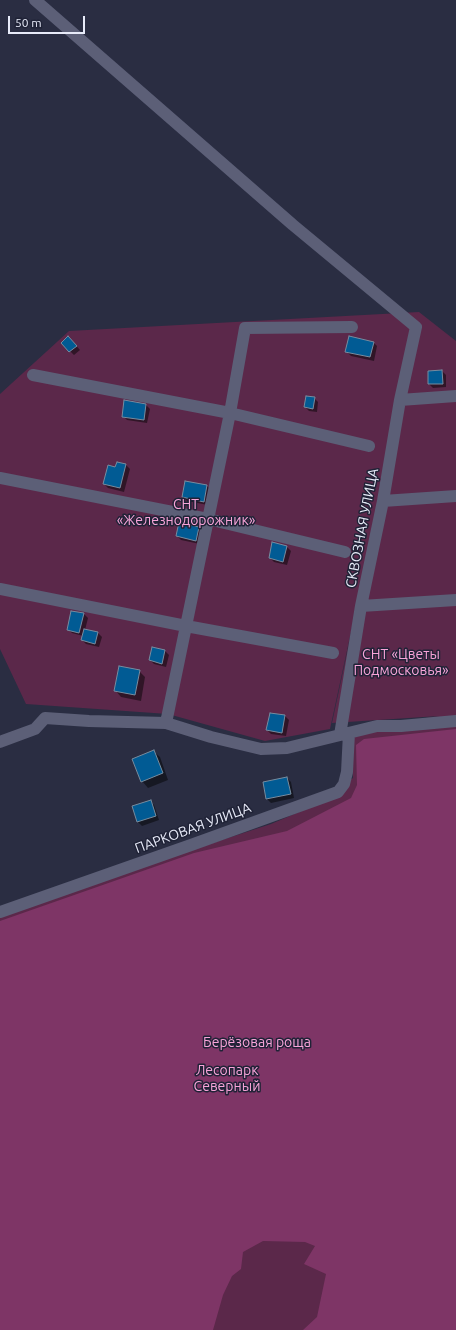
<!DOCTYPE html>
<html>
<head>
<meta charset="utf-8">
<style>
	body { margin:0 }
	#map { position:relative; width:456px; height:1330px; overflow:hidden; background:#2a2d42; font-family:Ubuntu,sans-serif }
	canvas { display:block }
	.scale { position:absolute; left:8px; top:16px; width:77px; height:18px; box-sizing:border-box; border:2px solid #e8ebf9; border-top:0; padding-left:5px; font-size:12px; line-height:14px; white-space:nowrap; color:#e8ebf9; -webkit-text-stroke:3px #202337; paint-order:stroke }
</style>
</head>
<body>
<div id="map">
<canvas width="456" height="1330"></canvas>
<div class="scale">50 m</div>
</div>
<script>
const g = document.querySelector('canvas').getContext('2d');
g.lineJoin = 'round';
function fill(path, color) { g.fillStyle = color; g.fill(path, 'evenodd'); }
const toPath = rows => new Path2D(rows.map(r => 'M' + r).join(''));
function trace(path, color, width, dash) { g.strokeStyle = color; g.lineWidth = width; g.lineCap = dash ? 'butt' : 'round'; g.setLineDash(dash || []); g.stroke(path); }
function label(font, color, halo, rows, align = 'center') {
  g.font = font + ' Ubuntu,sans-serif'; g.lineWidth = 3; g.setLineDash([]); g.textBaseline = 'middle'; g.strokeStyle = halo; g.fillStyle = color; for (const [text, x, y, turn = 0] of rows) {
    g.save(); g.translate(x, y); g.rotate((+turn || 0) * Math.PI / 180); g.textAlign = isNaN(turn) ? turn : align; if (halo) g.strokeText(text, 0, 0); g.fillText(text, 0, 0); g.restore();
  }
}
const green = toPath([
	[419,312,456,341,456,1330,0,1330,0,912,271,824,306,809,353,778,350,742,357,731,371,726,439,716,332,723,375,521,330,729,265,741,168,714,26,704,0,649,0,394,69,331]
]);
const forest = toPath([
	[456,729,456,1330,303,1330,317,1317,326,1274,304,1264,315,1246,305,1242,263,1241,243,1252,241,1269,232,1276,223,1295,213,1330,0,1330,0,921,194,853,287,831,351,798,357,785,356,745,364,739]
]);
const shadow = toPath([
	[72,341,80,350,74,355,62,343],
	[373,342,377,346,374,361,351,356,347,352],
	[442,371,446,375,446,387,433,388,429,384,429,372],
	[314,398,318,402,317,412,309,411,305,407],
	[146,405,150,409,147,423,127,420,123,416],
	[117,463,126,465,130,469,124,492,108,488,104,484,116,468],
	[186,482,207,486,211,490,208,505,187,501,183,497],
	[198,528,202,532,200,544,181,540,177,536],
	[287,547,291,551,287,565,274,562,270,558],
	[84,614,88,618,85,630,98,633,102,637,99,647,86,644,82,640,83,636,72,633,68,629],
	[153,648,165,651,169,655,166,667,154,664,150,660],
	[139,671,145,677,141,701,121,697,115,690],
	[270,714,285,716,289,720,286,736,271,734,267,730],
	[153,751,160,757,168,780,148,788,142,781],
	[287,778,291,782,294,798,271,803,267,799],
	[150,801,154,805,159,820,142,826,138,822]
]);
const building = toPath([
	[68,336,77,346,69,352,61,343,68,336],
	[349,336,374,342,370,357,345,352,349,336],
	[442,370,443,384,428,384,428,371,442,370],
	[306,396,315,397,313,409,304,407,306,396],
	[124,400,146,404,144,420,122,417,124,400],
	[117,462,126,464,120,488,103,484,108,465,115,467,117,462],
	[185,481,207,485,204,502,182,497,185,481],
	[179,522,199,527,196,541,176,536,179,522],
	[272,542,287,546,283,562,269,558,272,542],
	[71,611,84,613,79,633,67,630,71,611],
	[84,629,98,632,95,644,81,640,84,629],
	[152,647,165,650,162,664,149,660,152,647],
	[119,666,140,670,135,695,114,691,119,666],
	[270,713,285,715,282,733,266,730,270,713],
	[154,750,163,773,141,782,132,759,154,750],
	[287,777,291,794,266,799,263,782,287,777],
	[151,800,156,816,137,822,132,806,151,800]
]);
const minor = toPath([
	[35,0,293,225,416,327,400,400,383,501,361,606,340,735],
	[33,375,230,413,369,446],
	[400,400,456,396],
	[0,478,208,519,345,552],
	[383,501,456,496],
	[0,589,186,626,333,653],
	[361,606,456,600],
	[166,723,230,413,245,328,352,327],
	[0,742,35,729,45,718,89,721,166,723,211,737,261,749,287,748,377,726,401,726,456,721],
	[0,912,191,845,338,792,344,784,347,772,349,733]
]);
const parkNames = [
	["СНТ",186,504],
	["«Железнодорожник»",186,520],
	["СНТ «Цветы",401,654],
	["Подмосковья»",401,670],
	["Берёзовая роща",257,1042],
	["Лесопарк",227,1070],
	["Северный",227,1086]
];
const streetNames = [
	["СКВОЗНАЯ УЛИЦА",362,528,-79],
	["ПАРКОВАЯ УЛИЦА",193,828,-20]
];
fill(green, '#5b284a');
fill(forest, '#7e3566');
fill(shadow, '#0007');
fill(building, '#015b94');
trace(building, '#778c9f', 1);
trace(minor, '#5c5f77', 12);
label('14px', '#f8a4d9', '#202337', parkNames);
label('14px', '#e8ebf9', '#202337', streetNames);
</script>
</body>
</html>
